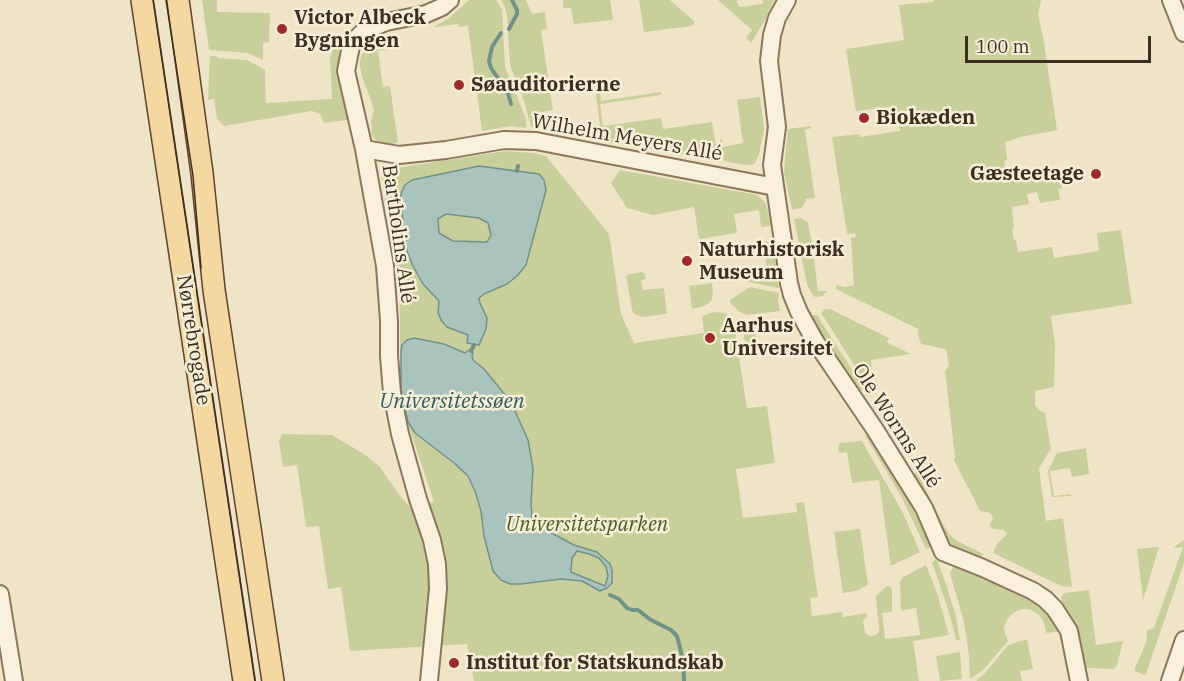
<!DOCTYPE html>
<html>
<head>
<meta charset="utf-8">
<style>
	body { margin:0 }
	#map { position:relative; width:1184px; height:681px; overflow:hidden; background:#f0e4c8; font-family:"IBM Plex Serif",serif }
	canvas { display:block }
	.scale { position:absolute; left:965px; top:36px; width:186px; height:27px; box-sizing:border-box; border:3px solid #3d2e20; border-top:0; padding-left:8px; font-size:18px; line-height:21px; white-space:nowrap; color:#3d2e20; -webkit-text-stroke:4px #f7eed8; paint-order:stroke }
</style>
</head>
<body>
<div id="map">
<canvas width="1184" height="681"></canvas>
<div class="scale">100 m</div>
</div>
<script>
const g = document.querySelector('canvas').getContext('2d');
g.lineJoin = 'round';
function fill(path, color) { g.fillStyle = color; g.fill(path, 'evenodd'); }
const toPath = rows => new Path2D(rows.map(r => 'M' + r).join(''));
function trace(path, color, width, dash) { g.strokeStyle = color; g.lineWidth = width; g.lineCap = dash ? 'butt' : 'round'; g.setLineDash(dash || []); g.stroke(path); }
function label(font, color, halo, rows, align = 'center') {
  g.font = font + ' "IBM Plex Serif",serif'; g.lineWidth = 5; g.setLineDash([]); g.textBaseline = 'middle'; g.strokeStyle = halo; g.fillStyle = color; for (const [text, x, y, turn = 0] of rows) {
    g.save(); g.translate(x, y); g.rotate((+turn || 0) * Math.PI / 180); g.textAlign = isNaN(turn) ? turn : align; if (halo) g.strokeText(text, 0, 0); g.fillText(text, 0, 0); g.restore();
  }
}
const green = toPath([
	[202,0,217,0,217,12,270,13,269,42,263,43,263,60,247,53,209,50],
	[469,0,496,0,502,9,505,67,526,119,526,128,510,126,482,131,468,26,459,27,458,24,436,27,435,26,449,18],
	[501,0,526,0,532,14,545,12,547,29,541,30,553,110,536,113,539,127,534,128,531,127,524,101,510,65,507,15,505,7],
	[563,0,610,0,613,20,574,24,571,8,563,8],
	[639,0,670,0,695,22,692,26,644,32],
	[718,0,737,0,739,7,763,4,763,0,774,0,765,20,751,43,746,38,752,30],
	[934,0,1041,0,1038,14,1044,42,1057,130,1021,137,1005,142,1007,160,1004,161,1007,177,1010,177,1011,178,1063,171,1062,188,1058,189,1060,200,1040,203,1037,192,1027,194,1029,204,1012,207,1014,229,1012,229,1014,240,1016,240,1018,252,1052,247,1054,258,1099,251,1097,233,1121,230,1132,304,1051,316,1055,344,1054,387,1035,391,1035,405,1039,410,1045,413,1051,449,1039,468,1046,521,1063,518,1072,587,1061,586,993,553,997,544,1007,534,1004,530,993,529,989,526,993,518,990,513,980,511,954,460,955,457,945,371,949,366,946,349,921,344,918,335,918,329,836,289,836,285,845,287,854,285,851,238,856,237,855,233,847,234,832,137,859,134,860,137,900,131,896,106,856,111,846,49,904,40,899,5,933,2],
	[395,34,397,48,378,51,383,87,390,86,398,142,391,145,383,144,377,141,372,135,371,122,374,109,362,76,360,67,360,61,362,54,371,43,384,37],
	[335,47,342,49,348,118,347,120,324,123,320,114,312,111,224,126,217,119,214,99,208,100,210,56,217,56,217,58,247,60,265,70,266,103,332,99,330,58,333,49],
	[600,91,601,101,661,92,661,95,600,104,603,126,661,118,663,129,712,122,718,157,715,160,598,140,600,127,596,94],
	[760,97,764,129,759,154,755,163,752,165,746,165,724,161,720,139,722,139,723,147,743,143,737,100],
	[811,126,811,128,805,130,815,198,806,199,805,203,801,208,792,210,784,172,788,129],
	[506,151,534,153,546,156,609,234,621,314,634,343,704,333,702,316,714,312,725,313,733,319,747,408,767,406,775,463,736,469,743,518,797,512,796,503,804,502,818,597,810,598,812,616,842,612,843,617,867,613,867,617,863,620,865,633,870,636,875,635,879,632,879,629,876,598,876,596,887,586,890,586,892,590,892,612,882,613,885,639,920,635,916,608,901,611,900,582,903,577,926,565,937,593,949,635,913,641,919,681,474,681,467,644,350,651,341,587,328,589,319,526,306,527,297,465,283,467,279,441,282,434,332,435,364,454,380,467,400,496,411,508,434,502,409,427,400,386,400,311,397,265,386,206,381,174,383,171,396,168],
	[620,170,757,195,764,201,767,207,771,226,761,227,759,210,734,214,737,233,699,239,694,207,653,215,627,208,611,183],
	[801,218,808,223,812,244,818,291,827,291,823,296,815,297,812,294,807,284,794,219],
	[773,241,779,288,744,281,743,278,768,275,763,242],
	[642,272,645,274,646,279,641,280,643,290,664,288,667,313,665,314,642,317,634,314,632,310,626,275],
	[712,283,713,295,712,299,709,303,701,307,692,309,689,286],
	[750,287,779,293,778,302,780,311,747,315,740,312,730,303,730,300],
	[830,309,889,338,887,342,890,344,911,354,871,360,872,375,862,377,821,313,824,310],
	[813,315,817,315,861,384,863,388,860,392,826,345,811,318],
	[754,319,759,355,747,357,742,321],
	[865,435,872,438,909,500,931,547,926,549,901,496],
	[862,441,903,513,920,552,893,565,891,565,890,560,879,480,852,483,847,452,839,453,838,447,840,443],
	[1086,448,1089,474,1072,477,1070,468,1050,471,1054,496,1071,494,1071,496,1052,497,1048,471,1057,453],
	[917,472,944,526,950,535,957,541,983,554,980,561,949,546,912,474],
	[860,529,868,585,856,591,843,593,834,532],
	[1184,540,1184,563,1146,674,1144,675,1135,671,1135,668,1146,643,1147,630,1154,628,1183,547,1175,548,1175,546],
	[1159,547,1143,600,1137,549],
	[935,560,937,560,946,584,956,617,960,640,956,640,948,609,932,562],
	[954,565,1028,595,1044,606,1061,631,1046,633,1045,626,1042,619,1038,614,1031,610,1024,609,1017,611,1011,615,1007,620,1004,627,1005,634,1008,641,983,670,970,679,969,656,964,622,950,573],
	[1089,590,1096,645,1123,641,1117,665,1114,669,1086,668,1084,666,1081,641,1077,628,1063,603,1061,597,1064,593],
	[1027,640,1033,669,1020,671,1022,681,976,681,985,673,1008,645,1021,641],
	[960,652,962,679,940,681,936,656]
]);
const water = toPath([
	[479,166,539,174,544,180,546,190,526,265,517,276,507,284,484,294,479,298,480,303,487,318,486,329,479,345,467,343,468,335,447,327,441,320,438,312,439,301,423,284,413,266,407,251,400,198,402,191,405,185,412,180,479,166],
	[446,214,479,218,488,223,491,235,487,242,453,241,439,233,438,219,446,214],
	[414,338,444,344,465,353,469,350,473,352,472,356,473,360,484,369,511,402,528,440,533,468,531,503,532,517,538,524,544,529,574,545,597,552,610,564,612,570,612,583,607,588,600,591,582,581,561,579,521,584,510,584,501,580,493,571,484,536,481,511,475,491,468,476,454,463,415,433,408,422,401,390,401,351,402,345,407,340,414,338],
	[577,551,589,554,599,558,606,567,608,576,605,586,571,572,572,558,577,551]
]);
const stream = toPath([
	[509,29,517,14,517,10,512,0],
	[501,33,492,47,489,61,491,68,508,93,511,104],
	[517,171,518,166],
	[471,351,474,345],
	[610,595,619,599,627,608,632,610,638,610,651,620,671,630,677,636,683,660,684,681]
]);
const minor = toPath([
	[787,0,777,18,772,35,769,61,777,127,772,165,789,283,792,295,799,312,815,341,874,428,924,508,943,552,983,568,1033,591,1045,599,1055,609,1069,631,1079,681],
	[1171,0,1184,33],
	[364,149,399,155,446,150,504,140,536,141,775,187],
	[0,594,14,681],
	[429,681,438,589,437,564,432,540,418,499,400,434,392,393,389,356,389,321,385,266,364,149,346,71,351,46,356,39,364,31,386,22,426,14,442,7,450,0],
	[1170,681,1184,640]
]);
const major = toPath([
	[142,0,244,681],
	[178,0,202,173,214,290,273,681]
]);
const tram = toPath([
	[153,0,255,681],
	[166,0,193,176,201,268]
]);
const markers = [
	[282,29,6,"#9e2a2b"],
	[459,85,6,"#9e2a2b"],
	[864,118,6,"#9e2a2b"],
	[1096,174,6,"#9e2a2b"],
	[687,261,6,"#9e2a2b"],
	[710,338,6,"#9e2a2b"],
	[454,663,6,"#9e2a2b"]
];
const poiNames = [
	["Victor Albeck",294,18],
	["Bygningen",294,41],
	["Søauditorierne",471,85],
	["Biokæden",876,118],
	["Gæsteetage",1084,174,"right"],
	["Naturhistorisk",699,250],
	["Museum",699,273],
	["Aarhus",722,326],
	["Universitet",722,349],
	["Institut for Statskundskab",466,663]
];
const streetNames = [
	["Wilhelm Meyers Allé",627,138,10],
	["Bartholins Allé",398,234,82],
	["Nørrebrogade",193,340,81],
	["Ole Worms Allé",896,426,57]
];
const parkNames = [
	["Universitetsparken",587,525]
];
const waterNames = [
	["Universitetssøen",452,402]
];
fill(green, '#c9cf9b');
fill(water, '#a9c4bc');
trace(water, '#6f938a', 1.5);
trace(stream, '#6f938a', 4);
trace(minor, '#8d765c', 20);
trace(major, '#5b4430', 24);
trace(minor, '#faf1dc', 16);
trace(major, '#f3d9a0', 21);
trace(tram, '#3d2e20', 1.5);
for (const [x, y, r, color] of markers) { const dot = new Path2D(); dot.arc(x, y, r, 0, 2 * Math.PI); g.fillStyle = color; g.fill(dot); trace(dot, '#f7eed8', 2); }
label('bold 20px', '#3d2e20', '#f7eed8', poiNames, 'left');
label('20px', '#3d2e20', '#f7eed8', streetNames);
label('italic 20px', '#4d5a26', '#f7eed8', parkNames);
label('italic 21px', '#2f5d5a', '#f7eed8', waterNames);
</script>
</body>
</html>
